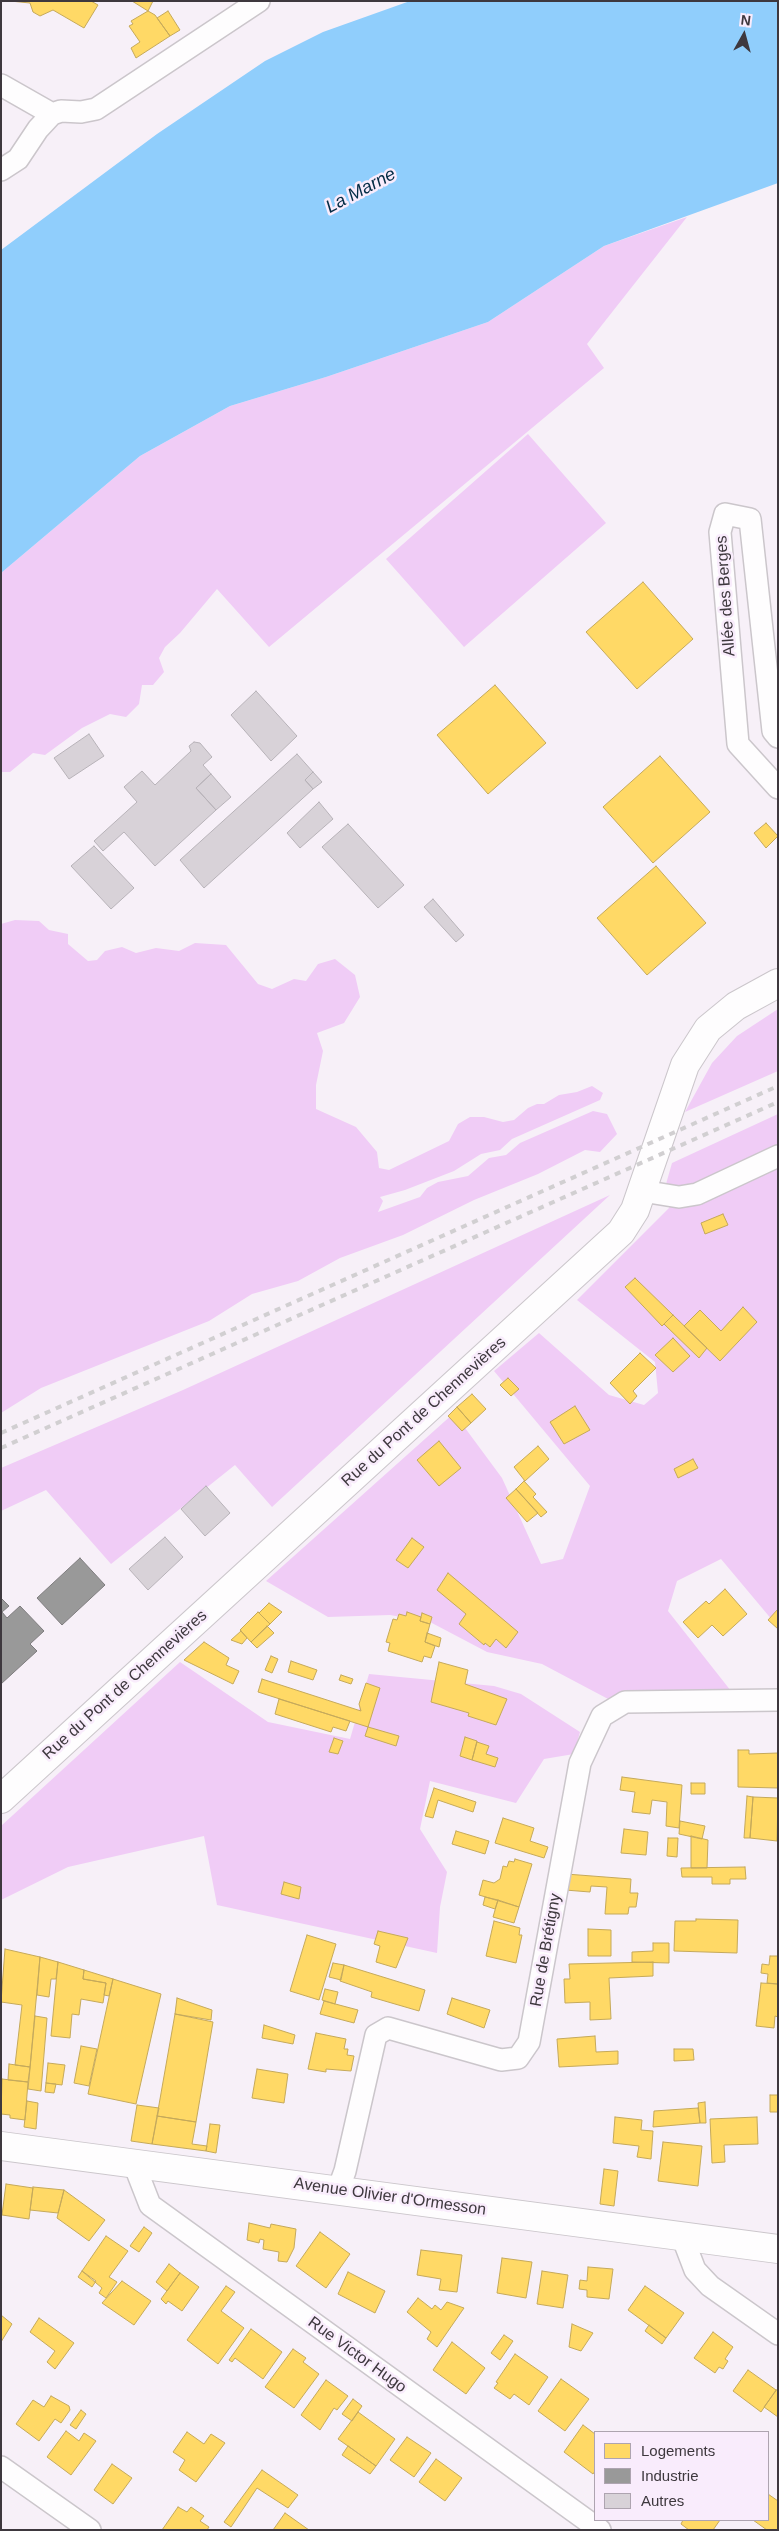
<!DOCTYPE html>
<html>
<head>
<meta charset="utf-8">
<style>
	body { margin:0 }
	#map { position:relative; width:779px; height:2531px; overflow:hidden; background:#f7f0f8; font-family:Helvetica,sans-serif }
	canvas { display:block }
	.frame { position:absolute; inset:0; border:2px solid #3e383e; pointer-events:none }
	.legend { position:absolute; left:594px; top:2431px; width:175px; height:90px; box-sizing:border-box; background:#f9ecfc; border:1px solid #aea4b0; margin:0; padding:6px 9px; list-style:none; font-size:15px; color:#3e383e }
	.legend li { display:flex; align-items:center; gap:10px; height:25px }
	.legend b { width:25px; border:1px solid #aea4b0 }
	.north { position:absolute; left:719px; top:10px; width:50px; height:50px; -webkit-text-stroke:4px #f9ecfc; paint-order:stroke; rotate:7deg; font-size:14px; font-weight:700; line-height:20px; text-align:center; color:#3e383e }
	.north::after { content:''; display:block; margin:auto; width:18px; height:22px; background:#3e383e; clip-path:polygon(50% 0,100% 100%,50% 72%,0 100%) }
</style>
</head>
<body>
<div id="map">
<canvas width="779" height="2531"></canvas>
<div class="frame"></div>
<ul class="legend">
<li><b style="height:14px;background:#ffd966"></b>Logements</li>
<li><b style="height:14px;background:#999"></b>Industrie</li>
<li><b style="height:14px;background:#d8d2d8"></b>Autres</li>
</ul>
<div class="north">N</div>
</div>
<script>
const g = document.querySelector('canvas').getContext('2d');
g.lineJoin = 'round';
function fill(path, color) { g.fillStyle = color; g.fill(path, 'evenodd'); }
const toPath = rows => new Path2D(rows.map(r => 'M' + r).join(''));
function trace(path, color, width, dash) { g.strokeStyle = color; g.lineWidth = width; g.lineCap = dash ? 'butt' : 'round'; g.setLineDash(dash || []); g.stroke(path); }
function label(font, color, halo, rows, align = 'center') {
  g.font = font + ' Helvetica,sans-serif'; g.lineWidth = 5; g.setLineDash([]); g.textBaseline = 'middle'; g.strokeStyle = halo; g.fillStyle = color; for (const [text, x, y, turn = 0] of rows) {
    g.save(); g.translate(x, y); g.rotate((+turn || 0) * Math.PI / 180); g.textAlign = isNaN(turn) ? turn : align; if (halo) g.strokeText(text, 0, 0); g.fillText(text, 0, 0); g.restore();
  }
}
const green = toPath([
	[687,217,587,344,604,368,269,647,217,589,180,633,165,647,159,658,164,672,153,685,142,685,139,704,126,717,110,714,82,728,45,755,33,753,10,772,1,772,1,573,140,456,230,406,326,377,488,322,604,246],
	[528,434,606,523,464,647,386,559],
	[15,920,39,921,49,930,68,934,68,944,88,961,97,960,105,951,122,947,136,953,156,948,179,951,195,943,226,945,258,984,272,989,294,979,306,981,318,964,335,959,355,975,360,997,344,1023,317,1033,323,1051,316,1085,316,1109,356,1127,377,1152,379,1168,389,1170,449,1141,458,1124,470,1117,484,1117,503,1122,514,1120,528,1108,537,1104,544,1104,559,1095,577,1092,592,1086,603,1093,600,1100,512,1139,500,1150,481,1154,454,1171,405,1190,380,1197,383,1201,378,1212,420,1197,427,1188,438,1182,468,1176,489,1158,506,1155,520,1143,593,1111,607,1114,617,1134,600,1152,585,1150,538,1174,474,1200,403,1235,340,1258,298,1281,252,1294,209,1321,41,1388,1,1413,1,924],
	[778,1009,778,1071,685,1112,712,1063,737,1036],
	[778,1114,778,1627,721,1559,677,1581,668,1611,731,1691,610,1700,542,1664,487,1652,430,1622,390,1615,328,1617,266,1581,454,1413,502,1478,541,1564,563,1559,590,1486,494,1371,539,1333,609,1395,644,1405,658,1393,655,1362,577,1300,669,1208,677,1195,666,1184,672,1163],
	[610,1195,272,1507,235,1465,111,1564,46,1490,1,1511,1,1468,183,1390],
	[180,1662,268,1722,350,1739,369,1674,494,1686,521,1694,580,1732,574,1754,544,1759,516,1803,430,1781,420,1829,447,1872,440,1907,437,1953,217,1905,204,1836,68,1867,1,1900,1,1826]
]);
const water = toPath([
	[410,1,778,1,778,183,604,246,488,322,326,377,230,406,140,456,1,573,1,250,157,134,265,61,323,32]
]);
const homes = toPath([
	[10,1,91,1,98,5,84,28,53,10,40,16,33,12,30,3,10,1],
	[132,1,153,1,148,11,132,1],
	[148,11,155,15,170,36,136,58,131,48,140,42,129,26,133,24,131,21,148,11],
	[168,11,180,30,170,36,157,18,168,11],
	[643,582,693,639,637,689,586,632,643,582],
	[495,685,546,743,488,794,437,735,495,685],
	[660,756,710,812,653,863,603,807,660,756],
	[766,823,778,836,766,848,754,833,766,823],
	[656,866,706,923,647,975,597,918,656,866],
	[723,1214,728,1225,705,1234,701,1223,723,1214],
	[635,1278,673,1315,662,1326,625,1287,635,1278],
	[743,1307,757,1322,720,1361,684,1326,700,1310,721,1331,743,1307],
	[673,1315,707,1348,699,1358,664,1324,673,1315],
	[673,1338,690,1356,673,1372,655,1355,673,1338],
	[640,1353,656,1368,633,1391,637,1396,630,1404,610,1383,640,1353],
	[508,1378,519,1389,511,1396,500,1385,508,1378],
	[472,1394,486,1409,471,1423,457,1407,472,1394],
	[575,1406,590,1430,564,1444,550,1422,575,1406],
	[457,1407,471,1423,462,1431,448,1416,457,1407],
	[439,1441,461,1468,439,1486,417,1460,439,1441],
	[538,1446,549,1459,525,1481,514,1467,538,1446],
	[693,1459,698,1468,678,1478,674,1469,693,1459],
	[524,1481,536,1494,533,1497,547,1512,541,1517,516,1489,524,1481],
	[516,1489,538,1513,527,1522,506,1498,516,1489],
	[412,1538,424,1547,408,1568,396,1560,412,1538],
	[448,1573,518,1632,506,1648,496,1639,490,1647,485,1643,484,1645,459,1624,466,1614,437,1590,448,1573],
	[725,1589,747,1614,723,1636,712,1625,698,1638,683,1622,706,1601,709,1604,725,1589],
	[269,1603,282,1612,270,1624,259,1613,269,1603],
	[778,1609,778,1629,768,1620,778,1609],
	[258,1612,270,1624,251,1642,240,1630,258,1612],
	[407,1612,421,1617,420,1621,430,1624,425,1642,435,1646,431,1658,424,1656,422,1662,388,1651,390,1643,386,1642,393,1619,397,1620,399,1614,406,1616,407,1612],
	[422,1613,432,1617,430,1624,420,1621,422,1613],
	[267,1626,274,1633,257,1648,251,1642,267,1626],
	[241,1631,247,1638,242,1644,231,1640,241,1631],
	[427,1633,441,1638,439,1647,425,1642,427,1633],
	[204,1642,229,1658,226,1665,239,1671,233,1684,184,1660,204,1642],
	[271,1656,278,1659,272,1673,265,1670,271,1656],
	[291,1661,317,1670,313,1680,288,1672,291,1661],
	[439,1662,468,1670,465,1684,507,1699,496,1725,468,1716,469,1713,431,1702,439,1662],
	[341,1675,353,1679,351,1684,339,1680,341,1675],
	[262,1679,361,1711,359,1704,366,1683,380,1688,368,1727,258,1692,262,1679],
	[279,1699,350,1721,346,1731,333,1727,331,1732,275,1714,279,1699],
	[368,1727,399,1736,396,1746,365,1736,368,1727],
	[465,1737,477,1741,472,1760,460,1756,465,1737],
	[334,1738,343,1741,338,1754,329,1752,334,1738],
	[477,1742,489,1746,486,1754,498,1758,495,1767,472,1760,477,1742],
	[738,1750,749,1750,749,1754,778,1753,778,1788,738,1787,738,1750],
	[622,1777,682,1785,679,1828,666,1826,667,1802,652,1800,650,1814,632,1812,635,1792,620,1790,622,1777],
	[691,1783,705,1783,705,1794,691,1794,691,1783],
	[434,1788,476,1802,473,1812,438,1800,433,1818,425,1816,434,1788],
	[747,1796,753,1797,750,1838,744,1838,747,1796],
	[753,1797,778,1798,777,1841,750,1838,753,1797],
	[503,1818,534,1828,530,1841,548,1847,544,1858,495,1843,503,1818],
	[680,1821,705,1826,702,1839,679,1834,680,1821],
	[624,1829,648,1832,646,1855,621,1853,624,1829],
	[456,1831,489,1841,485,1854,452,1844,456,1831],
	[691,1836,708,1840,707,1868,691,1868,691,1836],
	[668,1838,678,1838,677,1857,667,1856,668,1838],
	[515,1859,532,1864,519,1907,479,1895,483,1880,494,1883,500,1879,503,1866,507,1867,509,1861,514,1862,515,1859],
	[745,1867,746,1879,730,1879,730,1884,712,1884,712,1877,682,1877,681,1868,745,1867],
	[566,1874,631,1879,630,1893,638,1893,636,1907,629,1907,628,1914,605,1914,607,1887,591,1886,590,1892,565,1890,566,1874],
	[284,1882,301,1887,299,1899,281,1894,284,1882],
	[485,1897,498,1900,495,1909,483,1905,485,1897],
	[498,1900,519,1907,514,1923,493,1917,498,1900],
	[696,1919,738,1920,737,1953,674,1951,675,1921,696,1921,696,1919],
	[494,1921,520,1928,519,1935,522,1935,516,1963,486,1956,494,1921],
	[588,1929,611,1930,611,1956,588,1956,588,1929],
	[378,1931,408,1938,396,1968,376,1962,380,1946,374,1944,378,1931],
	[307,1935,336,1944,319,2000,290,1991,307,1935],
	[653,1943,669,1943,669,1963,632,1962,632,1952,653,1951,653,1943],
	[5,1949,40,1957,30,2067,15,2065,22,2005,1,2002,5,1949],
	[770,1956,778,1956,778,1984,767,1983,768,1974,761,1973,762,1964,769,1965,770,1956],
	[40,1957,58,1962,56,1979,51,1979,49,1997,37,1995,40,1957],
	[58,1962,84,1970,83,1979,106,1983,103,2003,81,1999,79,2015,72,2014,70,2038,51,2036,58,1962],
	[653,1962,653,1976,609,1978,611,2019,590,2020,590,2002,565,2003,564,1979,570,1979,569,1964,653,1962],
	[333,1963,344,1965,341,1980,329,1977,333,1963],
	[344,1965,425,1990,419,2011,371,1997,372,1992,340,1981,344,1965],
	[84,1970,113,1979,109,1996,104,1995,106,1983,83,1979,84,1970],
	[113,1979,161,1994,136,2104,88,2094,113,1979],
	[761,1983,778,1984,778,2017,775,2016,774,2028,756,2026,761,1983],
	[325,1989,338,1992,335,2004,322,2000,325,1989],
	[177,1998,212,2010,211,2020,175,2014,177,1998],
	[452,1998,490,2010,484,2028,447,2014,452,1998],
	[324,2001,358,2010,354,2023,320,2014,324,2001],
	[175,2014,213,2022,196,2122,157,2116,175,2014],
	[35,2016,47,2018,41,2091,28,2089,35,2016],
	[264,2025,295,2035,293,2044,262,2038,264,2025],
	[316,2033,346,2039,344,2049,348,2049,347,2055,354,2056,351,2071,326,2069,326,2072,308,2069,316,2033],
	[595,2036,596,2052,618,2051,618,2064,559,2067,557,2039,595,2036],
	[81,2046,97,2049,89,2086,74,2083,81,2046],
	[674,2049,693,2049,694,2060,674,2061,674,2049],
	[48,2063,65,2065,62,2085,46,2083,48,2063],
	[9,2064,30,2067,28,2082,8,2080,9,2064],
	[257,2069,288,2074,284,2103,252,2098,257,2069],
	[2,2079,28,2082,25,2120,10,2118,10,2115,1,2114,2,2079],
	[46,2083,56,2084,54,2093,45,2092,46,2083],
	[770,2095,778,2095,778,2112,770,2112,770,2095],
	[27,2101,38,2103,36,2129,24,2127,27,2101],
	[705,2102,706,2123,700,2123,698,2103,705,2102],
	[137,2105,159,2108,152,2144,131,2141,137,2105],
	[698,2108,700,2123,653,2127,654,2111,698,2108],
	[157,2116,196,2122,192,2144,207,2146,206,2151,152,2144,157,2116],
	[615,2117,642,2120,641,2130,653,2131,651,2159,637,2157,639,2146,613,2143,615,2117],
	[757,2117,758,2144,724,2145,725,2162,712,2163,710,2119,757,2117],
	[210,2124,220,2125,216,2153,206,2151,210,2124],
	[663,2142,702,2146,698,2186,658,2181,663,2142],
	[604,2169,618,2171,614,2206,600,2204,604,2169],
	[6,2184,33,2188,29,2219,2,2215,6,2184],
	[33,2187,64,2190,58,2213,30,2210,33,2187],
	[64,2190,105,2220,89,2241,57,2218,64,2190],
	[249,2223,270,2228,271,2224,296,2229,294,2248,287,2262,278,2261,279,2252,263,2249,264,2240,260,2239,259,2243,247,2240,249,2223],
	[144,2227,152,2233,139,2252,130,2246,144,2227],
	[320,2232,350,2254,326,2288,296,2266,320,2232],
	[106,2236,128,2251,109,2277,117,2282,106,2298,99,2293,102,2288,82,2271,106,2236],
	[421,2250,462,2255,457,2292,439,2290,441,2279,417,2275,421,2250],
	[502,2258,532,2262,526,2298,497,2293,502,2258],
	[169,2264,180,2273,167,2291,156,2282,169,2264],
	[588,2267,613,2269,609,2299,587,2297,587,2290,579,2289,580,2280,587,2281,588,2267],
	[82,2271,96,2281,92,2287,78,2277,82,2271],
	[542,2271,568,2275,563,2308,537,2304,542,2271],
	[348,2272,385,2291,375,2313,338,2294,348,2272],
	[180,2273,199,2287,182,2311,168,2301,166,2304,161,2299,180,2273],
	[122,2281,151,2301,134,2325,102,2303,122,2281],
	[226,2286,235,2292,221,2311,244,2328,218,2364,187,2340,226,2286],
	[645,2286,684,2313,666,2338,628,2310,645,2286],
	[418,2298,432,2309,435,2305,441,2310,447,2302,464,2308,437,2347,427,2339,431,2332,407,2312,418,2298],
	[1,2315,12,2324,1,2342,1,2315],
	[39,2318,74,2343,55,2369,47,2362,55,2351,30,2332,39,2318],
	[572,2324,593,2333,581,2351,569,2347,572,2324],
	[649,2325,666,2338,662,2344,645,2331,649,2325],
	[251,2329,282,2352,263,2379,235,2358,232,2362,229,2360,251,2329],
	[713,2332,733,2347,725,2359,728,2361,723,2369,719,2367,715,2373,694,2358,713,2332],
	[504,2335,513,2341,500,2360,491,2353,504,2335],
	[452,2342,485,2368,466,2394,433,2370,452,2342],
	[293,2349,306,2358,303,2362,319,2374,294,2408,265,2387,293,2349],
	[515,2354,548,2377,529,2405,514,2394,510,2399,494,2388,498,2383,496,2382,515,2354],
	[748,2370,776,2390,761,2412,733,2391,748,2370],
	[561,2379,589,2399,565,2431,538,2411,561,2379],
	[326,2380,348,2396,337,2410,334,2408,320,2430,301,2415,326,2380],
	[778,2388,778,2417,764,2407,778,2388],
	[51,2396,69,2406,70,2410,61,2423,55,2419,39,2441,16,2424,33,2400,44,2407,51,2396],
	[353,2399,362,2406,352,2421,342,2414,353,2399],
	[81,2410,86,2414,76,2429,70,2425,81,2410],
	[358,2412,395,2439,376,2466,338,2439,358,2412],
	[583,2425,595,2434,595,2471,593,2474,564,2452,583,2425],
	[66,2431,79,2441,84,2433,96,2441,71,2475,47,2457,66,2431],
	[187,2432,204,2444,211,2434,225,2443,196,2482,179,2470,185,2460,173,2452,187,2432],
	[407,2437,431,2453,414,2477,390,2460,407,2437],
	[348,2446,376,2466,370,2474,342,2455,348,2446],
	[436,2459,462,2478,445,2501,419,2482,436,2459],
	[112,2464,132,2478,113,2504,94,2490,112,2464],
	[262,2470,298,2495,288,2508,257,2488,231,2527,224,2522,262,2470],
	[768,2494,778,2501,778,2530,767,2530,753,2520,768,2520,768,2494],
	[178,2507,187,2512,191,2507,204,2516,200,2521,209,2527,207,2530,162,2530,178,2507],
	[285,2513,309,2530,273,2530,285,2513],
	[683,2520,720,2520,713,2530,689,2530,681,2524,683,2520]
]);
const industry = toPath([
	[80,1558,105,1585,62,1625,37,1598,80,1558],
	[1,1598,9,1606,2,1612,7,1618,20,1606,44,1631,30,1644,37,1651,1,1684,1,1598]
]);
const building = toPath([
	[256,691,297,736,271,761,231,715,256,691],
	[89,734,104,756,69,779,54,758,89,734],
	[194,742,200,743,212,757,203,765,211,774,196,788,216,810,155,866,124,832,103,851,94,841,137,802,124,787,142,771,155,785,191,751,189,746,194,742],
	[297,754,313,772,305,780,313,789,204,888,180,860,297,754],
	[313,772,322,782,313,789,305,780,313,772],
	[211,774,231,797,216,810,196,788,211,774],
	[319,802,333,819,300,848,287,833,319,802],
	[348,824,404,885,378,908,322,847,348,824],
	[94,846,134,888,111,909,71,866,94,846],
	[433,899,464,935,456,942,424,907,433,899],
	[206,1486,230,1513,205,1536,181,1509,206,1486],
	[165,1537,183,1557,148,1590,129,1569,165,1537]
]);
const street = toPath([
	[1,85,52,114],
	[1,170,18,159,38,129,52,114,61,111,81,112,96,109,259,1],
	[778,737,773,731,750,519,725,514,720,532,738,744,778,788],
	[642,1191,679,1197,697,1194,778,1156],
	[134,2164,150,2205,600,2530],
	[338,2190,345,2171,376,2035,388,2028,501,2060,518,2058,529,2042,580,1763,602,1716,625,1702,778,1700],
	[682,2236,695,2270,710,2286,778,2334],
	[1,2467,90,2530]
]);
const secondary = toPath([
	[1,1799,621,1232,635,1210,685,1065,708,1029,736,1006,778,983],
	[1,2146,778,2249]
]);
const rail = toPath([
	[1,1433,778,1086],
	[1,1448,778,1102]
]);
const streetNames = [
	["Allée des Berges",726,596,-94],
	["Rue du Pont de Chennevières",424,1412,-42],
	["Rue du Pont de Chennevières",125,1685,-42],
	["Rue de Brétigny",546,1950,-80],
	["Avenue Olivier d'Ormesson",390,2197,8],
	["Rue Victor Hugo",357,2355,36]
];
const waterNames = [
	["La Marne",361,191,-28]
];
fill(green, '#f0ccf6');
fill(water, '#90cefc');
fill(homes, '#ffd966');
trace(homes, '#c5a95a', 1);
fill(industry, '#999');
trace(industry, '#7e7c7e', 1);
fill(building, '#d8d2d8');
trace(building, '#b7b2b8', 1);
trace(street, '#cbc6cb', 24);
trace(secondary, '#cbc6cb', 30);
trace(street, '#fefdfe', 21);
trace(secondary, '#fefdfe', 28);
trace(rail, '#d1cfd1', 4, [6, 6]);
label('16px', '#3e383e', '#f9ecfc', streetNames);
label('italic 18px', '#042d46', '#f9ecfc', waterNames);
</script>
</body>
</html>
